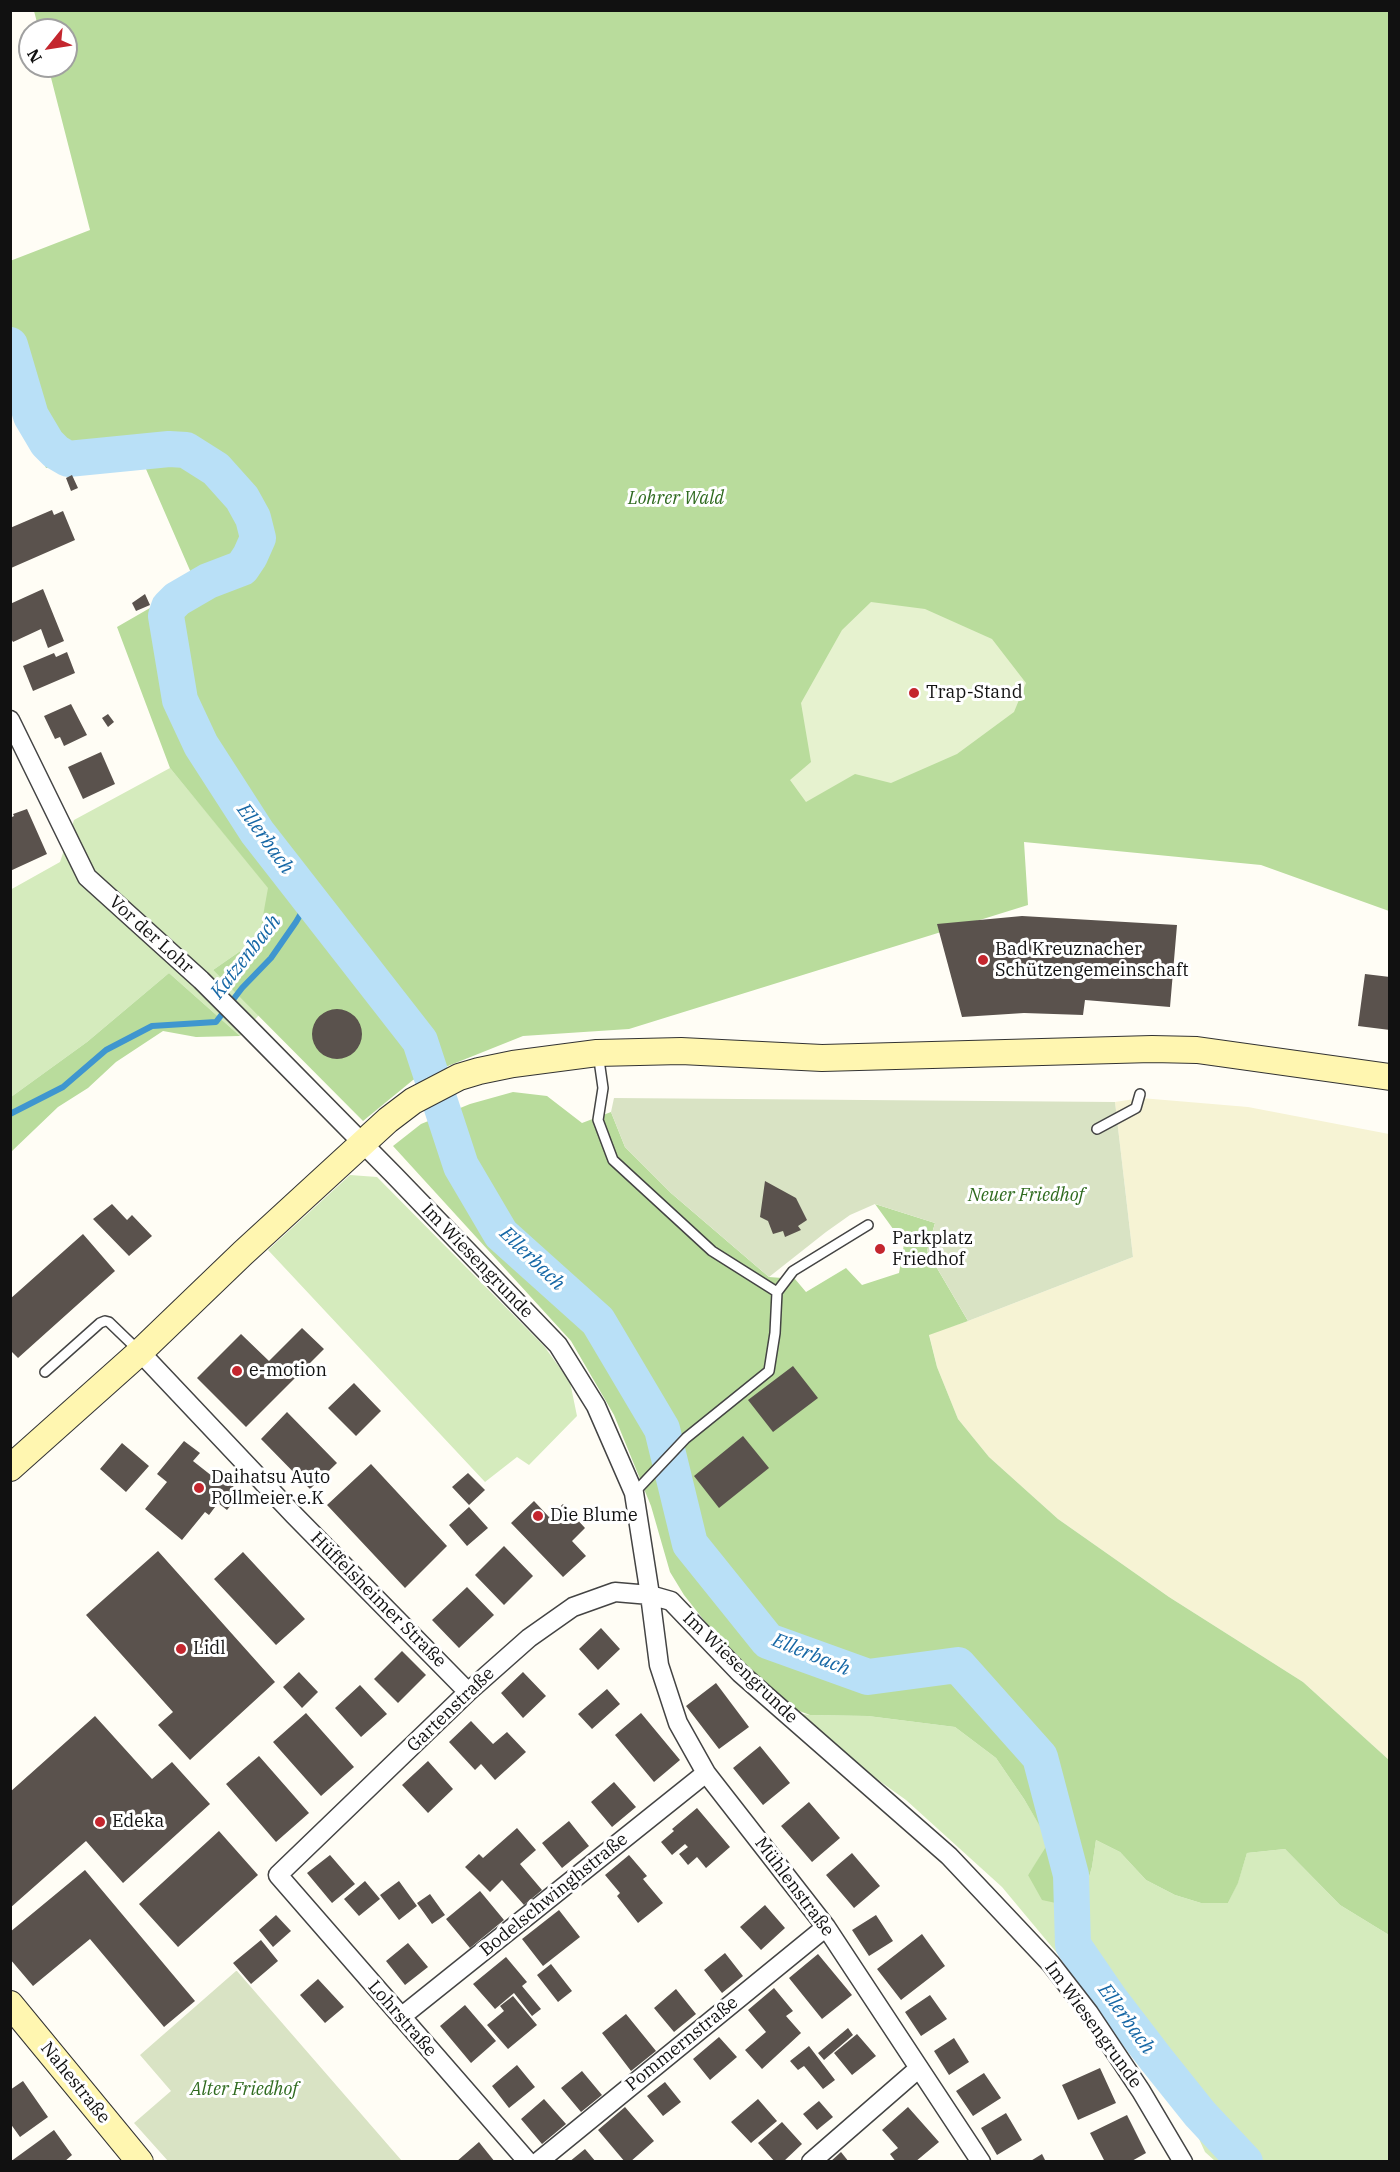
<!DOCTYPE html>
<html>
<head>
<meta charset="utf-8">
<style>
	body { margin:0 }
	#map { position:relative; width:1400px; height:2172px; overflow:hidden; background:#fffdf5; font-family:"IBM Plex Serif",serif }
	canvas { display:block }
	.frame { position:absolute; inset:0; border:12px solid #111; pointer-events:none }
	.north { position:absolute; left:18px; top:18px; width:60px; height:60px; box-sizing:border-box; background:#fff; border:2px solid #a0a0a0; border-radius:50%; rotate:240deg; font-size:16px; font-weight:700; line-height:24px; text-align:center; color:#111 }
	.north::after { content:''; display:block; margin:auto; width:21px; height:27px; background:#c4262e; clip-path:polygon(50% 0,100% 100%,50% 72%,0 100%) }
</style>
</head>
<body>
<div id="map">
<canvas width="1400" height="2172"></canvas>
<div class="frame"></div>
<div class="north">N</div>
</div>
<script>
const g = document.querySelector('canvas').getContext('2d');
g.lineJoin = 'round';
function fill(path, color) { g.fillStyle = color; g.fill(path, 'evenodd'); }
const toPath = rows => new Path2D(rows.map(r => 'M' + r).join(''));
function trace(path, color, width, dash) { g.strokeStyle = color; g.lineWidth = width; g.lineCap = dash ? 'butt' : 'round'; g.setLineDash(dash || []); g.stroke(path); }
function label(font, color, halo, rows, align = 'center') {
  g.font = font + ' "IBM Plex Serif",serif'; g.lineWidth = 6; g.setLineDash([]); g.textBaseline = 'middle'; g.strokeStyle = halo; g.fillStyle = color; for (const [text, x, y, turn = 0] of rows) {
    g.save(); g.translate(x, y); g.rotate((+turn || 0) * Math.PI / 180); g.textAlign = isNaN(turn) ? turn : align; if (halo) g.strokeText(text, 0, 0); g.fillText(text, 0, 0); g.restore();
  }
}
const farmland = toPath([
	[1141,1098,1248,1107,1389,1134,1389,1760,1303,1682,1169,1597,1058,1519,989,1457,958,1419,937,1367,929,1334,968,1321,1133,1257,1115,1102]
]);
const green = toPath([
	[170,768,269,888,259,938,213,970,259,1015,240,1036,169,973,87,1042,11,1097,10,890,60,862,74,820],
	[350,1175,377,1177,544,1346,570,1382,577,1416,529,1465,517,1457,485,1482,268,1250],
	[782,1711,810,1715,868,1716,955,1727,996,1758,1024,1799,1050,1843,1028,1875,1086,1887,1092,1867,1096,1840,1120,1852,1146,1880,1175,1895,1201,1903,1228,1903,1238,1882,1247,1853,1285,1849,1340,1905,1389,1935,1389,2161,1215,2161,1205,2152,1183,2104,1116,2018,1082,1983,1002,1887,906,1800]
]);
const forest = toPath([
	[34,11,1389,11,1389,911,1261,865,1024,842,1028,905,629,1029,523,1036,413,1080,363,1121,213,970,259,938,268,888,170,768,117,627,195,582,139,453,46,468,11,383,10,261,90,230,48,66,66,66,66,30,39,30],
	[169,973,240,1036,196,1037,163,1031,116,1062,88,1088,58,1107,11,1152,11,1097,87,1042],
	[513,1092,547,1096,582,1123,611,1112,625,1147,671,1193,769,1277,795,1279,806,1292,846,1268,862,1285,899,1273,904,1244,875,1204,935,1223,927,1251,968,1321,929,1335,937,1367,958,1419,989,1457,1058,1519,1169,1597,1303,1682,1389,1760,1389,1935,1340,1905,1285,1849,1247,1853,1238,1883,1228,1903,1201,1903,1175,1895,1146,1880,1120,1852,1096,1840,1092,1867,1086,1887,1065,1905,1042,1900,1028,1875,1049,1842,1024,1799,996,1758,955,1727,868,1716,810,1715,775,1702,714,1633,684,1595,670,1572,651,1506,614,1415,571,1341,393,1146,421,1124,470,1104]
]);
const cemetery = toPath([
	[614,1098,1115,1102,1133,1257,968,1321,927,1251,935,1223,875,1204,850,1215,826,1232,769,1277,671,1193,625,1147,611,1112],
	[236,1971,237,1971,402,2161,168,2161,134,2123,171,2091,140,2055]
]);
const pitch = toPath([
	[871,602,925,609,992,639,1026,683,1014,712,957,754,891,783,855,774,806,802,790,780,811,762,801,703,842,630]
]);
const stream = toPath([
	[10,1114,63,1087,106,1050,152,1026,216,1022,242,988,271,958,296,922,310,898]
]);
const river = toPath([
	[10,345,31,416,47,443,56,452,68,459,169,449,186,450,216,469,242,498,253,518,258,538,250,556,242,568,208,581,177,599,169,607,166,616,180,700,201,745,257,832,420,1041,461,1166,501,1234,598,1321,662,1429,690,1544,768,1641,868,1677,958,1665,1040,1757,1071,1875,1073,1945,1110,1999,1156,2059,1200,2114,1245,2162]
]);
const building = toPath([
	[72,475,78,488,71,491,66,478],
	[52,510,54,515,63,511,75,540,11,568,10,528],
	[43,589,64,641,48,648,41,629,13,642,10,637,10,604],
	[145,594,150,605,136,611,132,603],
	[67,652,75,673,33,691,23,666,54,653,56,657],
	[71,704,87,735,64,746,60,737,55,739,44,716],
	[108,714,114,722,108,727,102,718],
	[101,752,115,784,83,799,68,767],
	[27,809,47,854,10,871,10,818,14,816,13,814],
	[1022,916,1177,925,1170,1007,1085,1000,1083,1015,1024,1013,962,1017,937,924],
	[1365,974,1390,977,1390,1030,1358,1026],
	'312 1034a25 25 0 1 1 50 0a25 25 0 1 1-50 0Z',
	[765,1181,796,1198,807,1220,798,1226,801,1230,785,1237,783,1231,773,1234,768,1221,760,1217],
	[112,1204,127,1220,132,1215,152,1236,129,1256,93,1219],
	[83,1234,115,1271,18,1358,10,1350,10,1299],
	[302,1328,324,1349,246,1427,197,1378,241,1334,269,1361],
	[793,1366,818,1398,773,1432,748,1400],
	[354,1383,381,1411,356,1436,328,1408],
	[287,1412,337,1463,310,1489,261,1439],
	[743,1436,769,1468,719,1508,694,1476],
	[184,1441,200,1453,193,1461,212,1476,216,1472,241,1493,227,1510,218,1503,209,1515,205,1512,182,1540,145,1509,167,1482,157,1474],
	[122,1443,149,1466,126,1492,100,1469],
	[371,1464,447,1546,405,1588,327,1505],
	[468,1473,485,1490,469,1505,452,1487],
	[534,1501,549,1517,563,1504,585,1528,572,1541,586,1556,563,1577,511,1523],
	[469,1507,488,1528,467,1546,449,1525],
	[504,1546,533,1576,504,1605,475,1575],
	[158,1551,275,1682,190,1760,158,1725,173,1712,86,1615],
	[243,1552,305,1619,276,1645,214,1579],
	[467,1587,494,1615,459,1648,432,1620],
	[601,1628,620,1649,598,1670,579,1649],
	[402,1651,426,1675,398,1703,374,1679],
	[299,1672,318,1692,302,1708,283,1687],
	[523,1672,546,1696,523,1718,501,1693],
	[716,1683,749,1727,719,1749,686,1706],
	[360,1685,387,1714,361,1737,335,1708],
	[607,1689,620,1704,592,1729,578,1714],
	[306,1713,354,1767,321,1796,273,1742],
	[641,1713,680,1760,654,1782,615,1735],
	[95,1716,152,1779,172,1762,210,1804,123,1883,86,1841,10,1908,10,1792],
	[471,1721,493,1744,507,1732,526,1752,495,1780,481,1764,475,1770,449,1742],
	[760,1746,790,1783,763,1805,733,1768],
	[259,1756,309,1813,276,1842,226,1784],
	[428,1761,453,1789,428,1813,402,1785],
	[614,1782,636,1807,612,1827,591,1802],
	[809,1802,840,1838,812,1862,781,1826],
	[697,1808,730,1847,706,1868,697,1857,688,1865,679,1854,688,1847,685,1844,672,1855,661,1842,674,1831,672,1829],
	[569,1821,589,1846,562,1868,542,1843],
	[517,1828,536,1850,520,1864,542,1890,524,1905,502,1880,490,1892,465,1867,479,1854,483,1858],
	[219,1831,258,1875,178,1947,139,1904],
	[852,1853,880,1886,854,1908,826,1875],
	[330,1855,355,1884,332,1903,307,1873],
	[629,1855,647,1876,643,1879,663,1903,638,1923,617,1896,620,1893,605,1875],
	[85,1870,195,2001,164,2027,90,1939,33,1986,10,1959,10,1932],
	[365,1881,380,1899,359,1916,344,1899],
	[399,1881,417,1906,399,1920,380,1895],
	[480,1891,504,1920,470,1948,446,1919],
	[430,1894,445,1915,432,1924,417,1903],
	[765,1905,785,1928,761,1950,740,1927],
	[559,1910,580,1937,543,1966,522,1939],
	[276,1915,291,1931,273,1947,259,1930],
	[876,1915,893,1941,869,1956,852,1930],
	[922,1934,945,1966,901,2000,877,1969],
	[261,1940,278,1961,251,1984,233,1963],
	[408,1943,428,1967,405,1985,386,1961],
	[725,1953,743,1976,722,1993,704,1970],
	[818,1954,852,1995,822,2019,789,1978],
	[506,1957,527,1982,522,1986,541,2009,532,2016,514,1993,495,2009,473,1984],
	[551,1964,572,1991,558,2002,537,1975],
	[318,1979,344,2007,325,2023,300,1995],
	[774,1988,793,2011,786,2016,801,2033,762,2069,745,2050,766,2032,748,2010],
	[676,1989,696,2014,674,2032,654,2008],
	[930,1995,947,2019,921,2036,905,2012],
	[513,1996,537,2025,508,2049,487,2025,504,2011,500,2006],
	[465,2005,496,2041,471,2063,440,2026],
	[626,2014,656,2051,631,2071,602,2033],
	[848,2028,853,2035,824,2060,818,2053],
	[857,2034,876,2056,852,2075,834,2053],
	[719,2037,737,2057,710,2080,693,2059],
	[954,2038,969,2062,949,2075,934,2051],
	[809,2046,835,2080,823,2089,804,2066,798,2070,790,2061],
	[517,2065,535,2087,509,2108,492,2086],
	[1100,2068,1116,2103,1078,2120,1062,2085],
	[582,2071,602,2095,581,2112,561,2088],
	[984,2073,1001,2098,973,2116,956,2091],
	[23,2081,48,2117,20,2137,10,2123,10,2090],
	[665,2082,681,2102,663,2116,647,2096],
	[544,2099,566,2124,542,2144,521,2119],
	[758,2099,777,2121,751,2143,731,2122],
	[819,2101,833,2117,817,2130,803,2114],
	[625,2107,654,2141,630,2162,625,2162,598,2130],
	[908,2107,939,2142,915,2162,896,2162,890,2154,898,2148,882,2130],
	[1006,2113,1022,2140,997,2155,981,2128],
	[1127,2115,1146,2153,1130,2162,1105,2162,1090,2133],
	[782,2122,802,2144,783,2162,775,2162,758,2143],
	[54,2130,72,2155,64,2162,10,2162],
	[479,2142,495,2162,456,2162],
	[585,2149,596,2162,569,2162],
	[841,2152,849,2162,830,2162],
	[1042,2154,1046,2162,1029,2162]
]);
const lane = toPath([
	[598,1053,603,1088,598,1120,613,1160,712,1251,777,1292],
	[1097,1129,1136,1108,1140,1094],
	[45,1372,100,1323,105,1321,109,1322,138,1350],
	[634,1493,686,1438,769,1371,775,1333,777,1292,793,1271,868,1225]
]);
const street = toPath([
	[10,720,87,877,201,980,246,1025,394,1175,558,1345,596,1406,634,1493,650,1595,671,1601,740,1673,949,1856,1051,1964,1089,2013,1141,2091,1183,2162],
	[140,1352,294,1515,468,1692],
	[401,2017,706,1773],
	[528,2162,278,1875,468,1692,529,1638,573,1607,615,1592,650,1595,659,1665,678,1723,706,1773,826,1927,981,2162],
	[538,2162,826,1927],
	[811,2162,918,2069]
]);
const secondary = toPath([
	[10,1468,140,1352,243,1253,388,1120,413,1101,459,1077,479,1071,513,1064,597,1053,681,1051,822,1058,1152,1049,1197,1050,1390,1077],
	[10,2004,140,2162]
]);
const markers = [
	[914,693,6,"#c4262e"],
	[983,960,6,"#c4262e"],
	[880,1249,6,"#c4262e"],
	[237,1371,6,"#c4262e"],
	[199,1488,6,"#c4262e"],
	[538,1516,6,"#c4262e"],
	[181,1649,6,"#c4262e"],
	[100,1822,6,"#c4262e"]
];
const parkNames = [
	["Lohrer Wald",676,499],
	["Neuer Friedhof",1026,1196],
	["Alter Friedhof",244,2090]
];
const poiNames = [
	["Trap-Stand",926,693],
	["Bad Kreuznacher",995,950],
	["Schützengemeinschaft",995,971],
	["Parkplatz",892,1239],
	["Friedhof",892,1260],
	["e-motion",249,1371],
	["Daihatsu Auto",211,1478],
	["Pollmeier e.K",211,1499],
	["Die Blume",550,1516],
	["Lidl",193,1649],
	["Edeka",112,1822]
];
const streetNames = [
	["Vor der Lohr",151,935,42],
	["Im Wiesengrunde",477,1261,46],
	["Hüffelsheimer Straße",378,1600,45],
	["Im Wiesengrunde",740,1668,44],
	["Gartenstraße",451,1710,-44],
	["Mühlenstraße",794,1887,53],
	["Bodelschwinghstraße",554,1895,-39],
	["Lohrstraße",402,2019,49],
	["Im Wiesengrunde",1093,2025,54],
	["Pommernstraße",682,2044,-39],
	["Nahestraße",75,2083,51]
];
const waterNames = [
	["Ellerbach",265,839,54],
	["Katzenbach",246,957,-52],
	["Ellerbach",532,1259,44],
	["Ellerbach",811,1655,22],
	["Ellerbach",1126,2019,54]
];
fill(farmland, '#f6f3d4');
fill(green, '#d5ebbd');
fill(forest, '#b9dc9c');
fill(cemetery, '#d9e3c4');
fill(pitch, '#e6f2cf');
trace(stream, '#3f96cf', 6);
trace(river, '#b9e0f7', 36);
fill(building, '#5a524d');
trace(lane, '#444', 12);
trace(street, '#444', 21);
trace(secondary, '#333', 28);
trace(lane, '#fff', 9);
trace(street, '#fff', 18);
trace(secondary, '#fff6b0', 26);
for (const [x, y, r, color] of markers) { const dot = new Path2D(); dot.arc(x, y, r, 0, 2 * Math.PI); g.fillStyle = color; g.fill(dot); trace(dot, '#fff', 2); }
label('italic 18px', '#2f6b1f', '#fff', parkNames);
label('18px', '#111', '#fff', poiNames, 'left');
label('18px', '#111', '#fff', streetNames);
label('italic 20px', '#1768a6', '#fff', waterNames);
</script>
</body>
</html>
